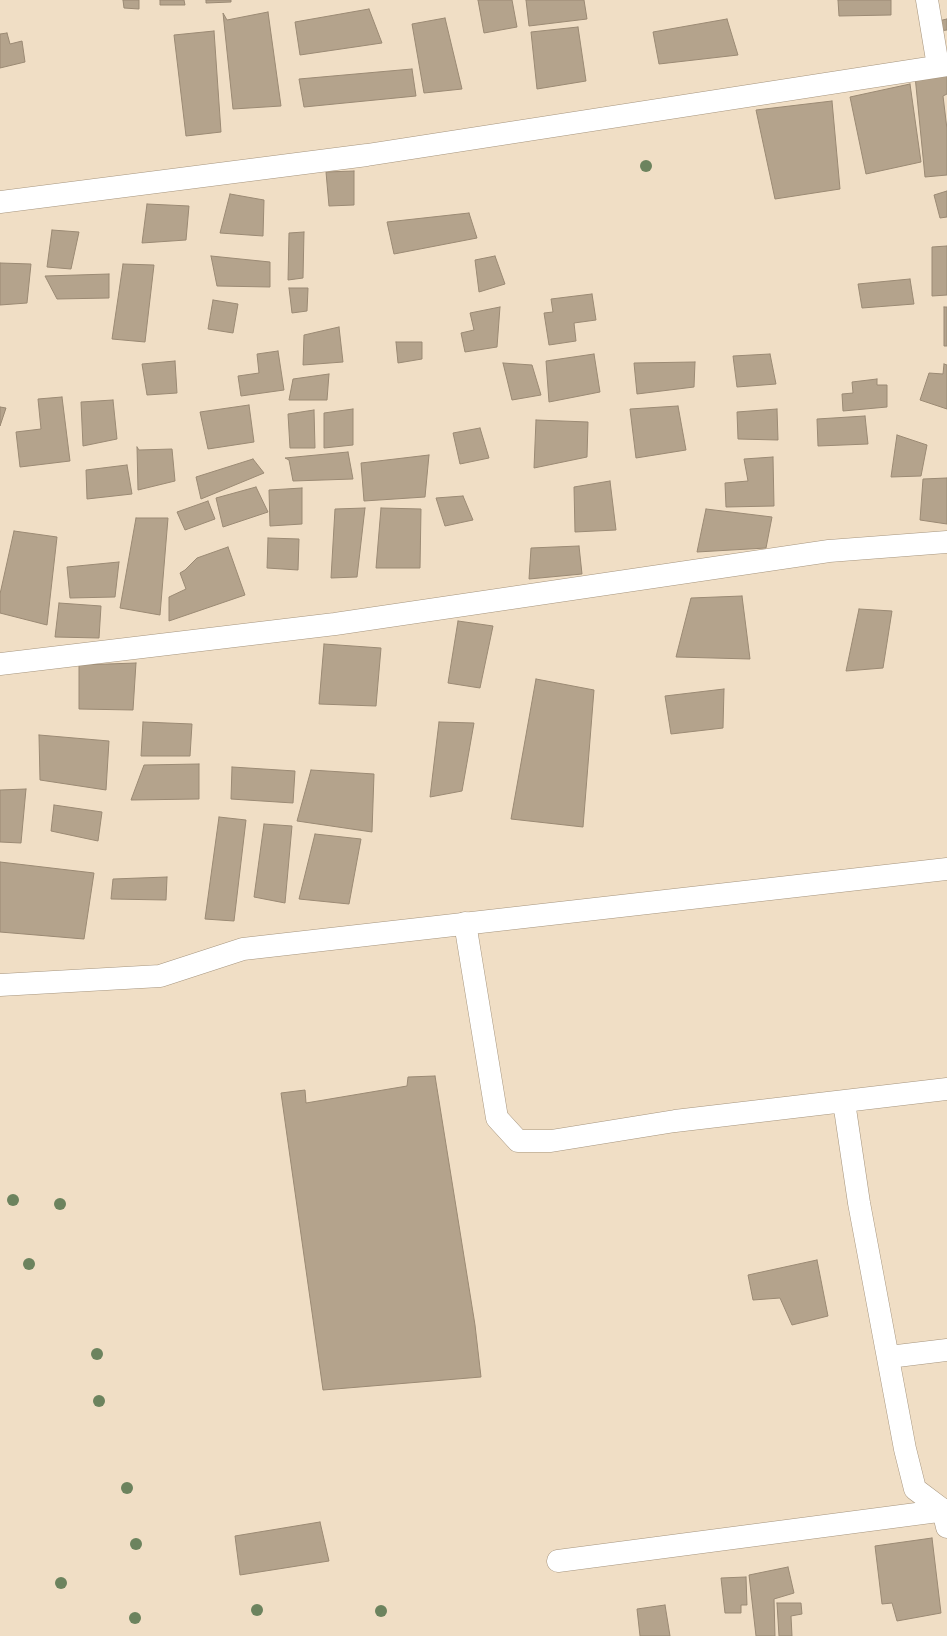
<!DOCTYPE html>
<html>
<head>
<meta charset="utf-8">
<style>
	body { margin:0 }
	canvas { display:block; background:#f0dec5 }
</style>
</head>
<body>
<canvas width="947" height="1636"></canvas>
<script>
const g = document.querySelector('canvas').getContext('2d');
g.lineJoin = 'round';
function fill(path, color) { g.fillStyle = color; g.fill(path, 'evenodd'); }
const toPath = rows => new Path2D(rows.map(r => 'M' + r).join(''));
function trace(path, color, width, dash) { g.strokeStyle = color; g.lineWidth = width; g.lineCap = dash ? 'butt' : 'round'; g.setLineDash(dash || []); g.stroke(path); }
const building = toPath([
	[123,0,139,0,139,9,124,8,123,0],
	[160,0,184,0,185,5,160,5,160,0],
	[206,0,231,0,231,2,206,3,206,0],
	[478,0,512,0,517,27,484,33,478,0],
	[526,0,584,0,587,19,529,26,526,0],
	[838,0,891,0,891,15,839,16,838,0],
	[369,9,382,43,300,55,295,22,369,9],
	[268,12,281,106,233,109,223,13,227,20,268,12],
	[445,18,462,89,424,93,412,24,445,18],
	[727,19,738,55,659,64,653,32,727,19],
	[947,19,947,30,939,31,938,21,947,19],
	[578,27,586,81,537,89,531,32,578,27],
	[214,31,221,132,186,136,174,35,214,31],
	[7,33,10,44,22,41,25,62,0,68,0,34,7,33],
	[412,69,416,96,304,107,299,79,412,69],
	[947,72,947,94,943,96,947,129,947,175,925,177,915,76,947,72],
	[910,84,921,162,866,174,850,97,910,84],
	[832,101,840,189,775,199,756,110,832,101],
	[354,171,354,205,329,206,326,172,354,171],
	[947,191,947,217,940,218,934,195,947,191],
	[230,194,264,200,263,236,220,233,230,194],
	[147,204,189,206,186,240,142,243,147,204],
	[469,213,477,238,394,254,387,222,469,213],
	[52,230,79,232,71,269,47,267,52,230],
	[304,232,303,278,288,280,289,233,304,232],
	[947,246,947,295,932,296,932,247,947,246],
	[211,256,270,262,270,287,217,286,211,256],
	[495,256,505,284,479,292,475,260,495,256],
	[0,263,31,264,27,303,0,305,0,263],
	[123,264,154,265,145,342,112,339,123,264],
	[109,274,109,298,57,299,45,276,109,274],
	[910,279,914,304,862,308,858,284,910,279],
	[289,288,308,288,307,311,292,313,289,288],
	[592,294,596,320,574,323,576,341,549,345,544,313,553,312,551,299,592,294],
	[213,300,238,304,233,333,208,329,213,300],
	[500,307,497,347,465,352,461,333,474,330,470,313,500,307],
	[944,307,947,307,947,346,944,346,944,307],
	[339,327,343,362,303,365,304,335,339,327],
	[396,342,422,342,422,359,398,363,396,342],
	[278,351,284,390,241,396,238,376,259,373,257,354,278,351],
	[594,354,600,392,549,402,546,361,594,354],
	[770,354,776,384,737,387,733,356,770,354],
	[175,361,177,393,147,395,142,364,175,361],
	[695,362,694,387,637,394,634,363,695,362],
	[503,363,532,365,541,395,512,400,503,363],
	[944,364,947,365,947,409,920,400,929,373,943,374,944,364],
	[329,374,327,400,289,400,293,379,329,374],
	[877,379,877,385,887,385,887,407,843,411,842,394,853,393,852,382,877,379],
	[62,397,70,461,20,467,16,432,41,429,38,399,62,397],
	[113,400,117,439,83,446,81,402,113,400],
	[249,405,254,442,208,449,200,412,249,405],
	[678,406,686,450,636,458,630,409,678,406],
	[0,407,6,408,0,426,0,407],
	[353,409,353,445,324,448,324,413,353,409],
	[777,409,778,440,738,439,737,412,777,409],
	[314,410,315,448,290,448,288,414,314,410],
	[865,416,868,444,818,446,817,419,865,416],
	[536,420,588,422,587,457,534,468,536,420],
	[480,428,489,458,460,464,453,433,480,428],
	[897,435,927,445,921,476,891,477,897,435],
	[137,447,139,450,172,449,175,481,138,490,137,447],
	[348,452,353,479,293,481,289,460,285,458,348,452],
	[429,455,425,497,364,501,361,463,429,455],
	[773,457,774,506,726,507,725,483,748,481,744,459,773,457],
	[253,459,264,473,201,499,196,477,253,459],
	[127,465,132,494,87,499,86,470,127,465],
	[947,478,947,524,920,520,923,479,947,478],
	[610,481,616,530,575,532,574,487,610,481],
	[256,487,268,512,223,527,216,498,256,487],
	[302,488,302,524,270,526,269,490,302,488],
	[463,496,473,520,445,526,436,498,463,496],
	[208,501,215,519,185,530,177,512,208,501],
	[365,508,357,577,331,578,335,509,365,508],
	[381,508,421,509,420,568,376,568,381,508],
	[706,509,772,517,766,548,697,552,706,509],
	[136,518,168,518,160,615,120,608,136,518],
	[14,531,57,537,47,625,0,613,0,594,14,531],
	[268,538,299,539,298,570,267,568,268,538],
	[579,546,582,574,529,579,531,548,579,546],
	[228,547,245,595,169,621,169,597,186,589,180,573,185,570,197,558,228,547],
	[119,562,115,597,70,598,67,567,119,562],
	[742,596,750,659,676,657,691,598,742,596],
	[59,603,101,606,99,638,55,637,59,603],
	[859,609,892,611,883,668,846,671,859,609],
	[458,621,493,626,480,688,448,683,458,621],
	[324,644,381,648,376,706,319,704,324,644],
	[136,663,133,710,79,709,79,665,136,663],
	[536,679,594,690,583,827,511,819,536,679],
	[724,689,723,728,671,734,665,696,724,689],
	[143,722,192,724,190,756,141,756,143,722],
	[439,722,474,723,462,791,430,797,439,722],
	[39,735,109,741,106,790,40,780,39,735],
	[199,764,199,799,131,800,144,765,199,764],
	[232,767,295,771,293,803,231,799,232,767],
	[311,770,374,774,372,832,297,821,311,770],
	[26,789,21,843,0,842,0,790,26,789],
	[54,805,102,812,98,841,51,831,54,805],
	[219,817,246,820,234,921,205,919,219,817],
	[264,824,292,826,285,903,254,897,264,824],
	[315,834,361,839,349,904,299,899,315,834],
	[0,862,94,873,84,939,0,932,0,862],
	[167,877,166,900,111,899,113,879,167,877],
	[435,1076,475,1325,481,1377,323,1390,281,1093,305,1090,306,1103,407,1086,408,1077,435,1076],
	[817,1260,828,1316,792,1325,780,1298,753,1300,748,1275,817,1260],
	[320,1522,329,1561,240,1575,235,1536,320,1522],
	[932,1538,941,1613,897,1621,892,1603,882,1604,875,1546,932,1538],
	[788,1567,794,1593,774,1599,775,1636,756,1636,749,1575,788,1567],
	[746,1577,747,1605,741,1605,741,1613,725,1613,721,1578,746,1577],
	[777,1603,801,1603,802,1614,791,1616,792,1636,779,1636,777,1603],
	[665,1605,670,1636,640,1636,637,1609,665,1605]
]);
const minor = toPath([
	[927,0,938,66],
	[0,202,367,155,947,65],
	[0,664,335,624,829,551,947,542],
	[465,923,497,1118,518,1141,551,1141,675,1121,947,1089],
	[844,1102,859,1203,905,1449,915,1489,943,1510,947,1527],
	[889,1357,947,1350],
	[558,1561,947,1510]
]);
const tertiary = toPath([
	[0,985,160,976,243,949,947,869]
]);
const trees = [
	[646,166],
	[13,1200],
	[60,1204],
	[29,1264],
	[97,1354],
	[99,1401],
	[127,1488],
	[136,1544],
	[61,1583],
	[257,1610],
	[381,1611],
	[135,1618]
];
fill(building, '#b4a38c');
trace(building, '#9b8a74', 1);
trace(minor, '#a6957e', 23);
trace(tertiary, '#a6957e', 23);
trace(minor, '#fff', 22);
trace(tertiary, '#fff', 22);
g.fillStyle = '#6c835e';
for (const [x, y] of trees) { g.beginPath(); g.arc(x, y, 6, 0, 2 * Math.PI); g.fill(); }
</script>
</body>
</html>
